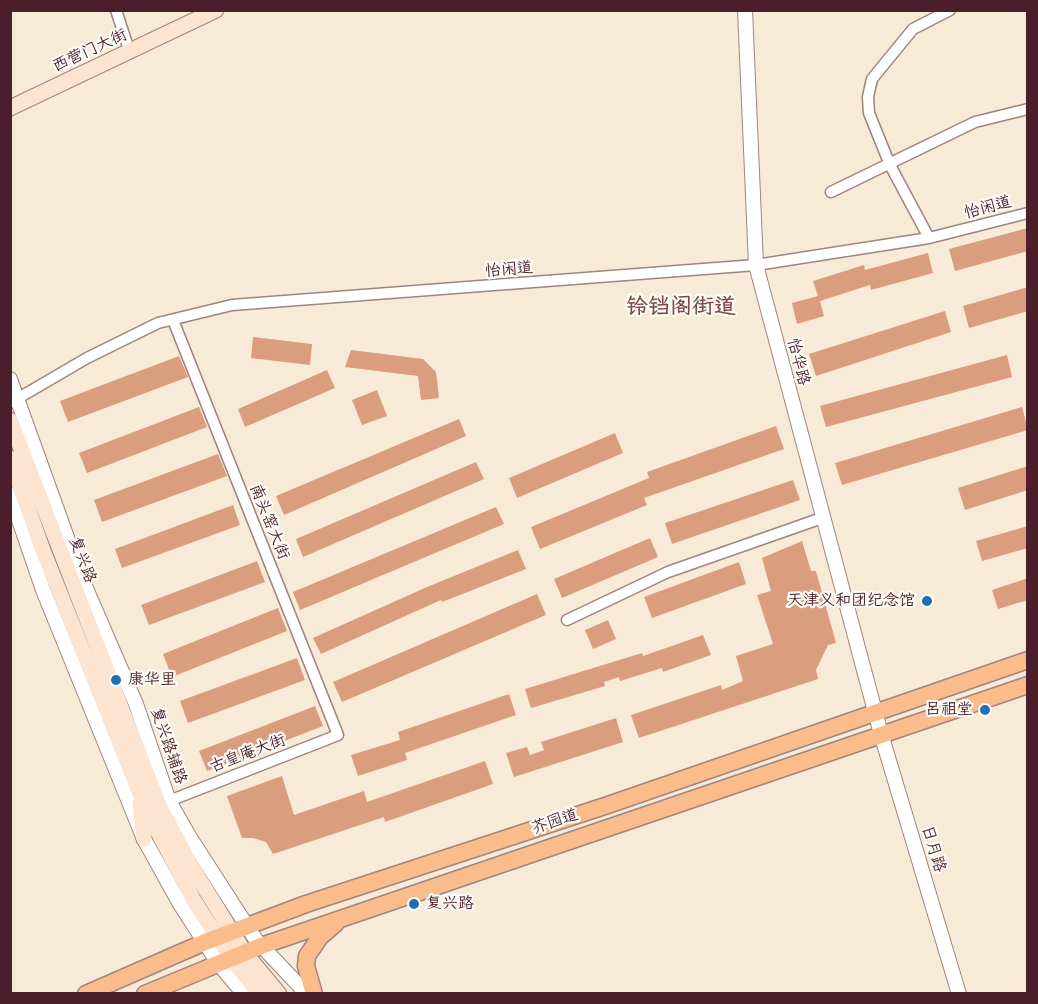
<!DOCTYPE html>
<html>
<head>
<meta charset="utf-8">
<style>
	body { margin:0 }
	#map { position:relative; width:1038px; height:1004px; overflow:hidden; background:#f7ead7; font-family:Pangolin,sans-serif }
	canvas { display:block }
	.frame { position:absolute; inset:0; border:12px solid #4a1f2b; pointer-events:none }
</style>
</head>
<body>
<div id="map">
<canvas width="1038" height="1004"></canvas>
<div class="frame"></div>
</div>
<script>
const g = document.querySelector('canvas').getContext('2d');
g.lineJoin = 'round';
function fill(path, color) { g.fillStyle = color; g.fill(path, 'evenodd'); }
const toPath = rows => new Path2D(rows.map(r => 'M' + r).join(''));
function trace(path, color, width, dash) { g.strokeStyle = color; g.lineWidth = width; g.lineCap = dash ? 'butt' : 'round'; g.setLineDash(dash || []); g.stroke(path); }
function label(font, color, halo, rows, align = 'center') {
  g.font = font + ' Pangolin,"LXGW WenKai TC",sans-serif'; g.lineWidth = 4.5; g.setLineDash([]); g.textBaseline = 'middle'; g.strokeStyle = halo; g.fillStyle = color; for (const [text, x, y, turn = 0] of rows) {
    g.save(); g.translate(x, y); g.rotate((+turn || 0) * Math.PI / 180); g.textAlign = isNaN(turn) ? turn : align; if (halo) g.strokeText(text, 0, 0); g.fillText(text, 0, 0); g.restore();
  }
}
const building = toPath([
	[1028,228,1028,251,955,271,949,249],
	[928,253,933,273,871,290,870,285,820,301,824,316,797,324,792,303,818,296,813,281,864,265,865,270],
	[1028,287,1028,311,969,328,963,306],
	[945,311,951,332,816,376,809,354],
	[253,337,312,344,310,365,251,358],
	[351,350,423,359,436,372,439,398,421,400,418,376,345,367],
	[1007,355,1012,377,826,427,820,406],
	[179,356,188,377,68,422,60,401],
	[327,370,335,388,245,427,238,409],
	[377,390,387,416,362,425,352,400],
	[199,407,207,427,87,473,79,453],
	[1022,407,1028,430,842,485,835,463],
	[459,419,466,436,284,515,276,496],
	[776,426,784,449,644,498,647,505,540,549,531,527,649,478,647,472],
	[615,433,623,453,517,498,509,478],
	[218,454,227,476,102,522,94,500],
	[476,462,484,479,303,557,296,539],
	[1028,466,1028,490,965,510,958,488],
	[793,480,800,500,672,544,665,523],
	[233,505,240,525,122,568,115,549],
	[496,507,504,524,300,610,293,592],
	[1028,526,1028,548,982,561,976,541],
	[650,538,658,557,562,598,554,579],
	[802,541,811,571,816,571,836,643,828,645,816,670,818,679,639,738,631,715,721,685,722,690,743,681,736,656,773,644,757,595,771,591,762,558],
	[518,550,526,569,442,602,441,600,321,654,313,638,427,587],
	[257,561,265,582,149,625,141,605],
	[739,562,746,584,652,618,644,597],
	[1028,578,1028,600,998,609,992,590],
	[537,594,546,615,342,702,333,682],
	[278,608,287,631,172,677,163,654],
	[608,620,616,639,593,649,585,630],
	[703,635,711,655,663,672,662,668,620,681,619,677,604,682,605,686,531,708,525,689,642,653,643,656],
	[297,658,305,680,188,723,180,701],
	[509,694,516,715,405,753,407,760,358,776,351,755,400,740,398,732],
	[315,706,323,726,207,771,199,751],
	[616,718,623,742,514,777,506,753,527,747,530,755,544,750,541,742],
	[485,761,493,784,385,822,384,817,273,854,266,842,253,838,242,838,227,796,282,776,294,815,364,791,367,802]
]);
const minor = toPath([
	[116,10,130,53],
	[831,192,975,122,1028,109],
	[929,238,890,165,869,113,868,97,872,79,913,29,950,10],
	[10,403,87,358,158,323,232,305,756,265,929,238,1028,213],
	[567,620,668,572,822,518],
	[169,801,338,735,173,320]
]);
const tertiary = toPath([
	[745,10,756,265,881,734,959,994],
	[10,379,82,579,136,704,169,801,189,836,256,940,307,994],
	[10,494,43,590,144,839,180,904,218,963,244,994]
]);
const secondary = toPath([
	[10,108,216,10],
	[10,420,158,803,191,866,245,953,279,994],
	[10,458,44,553,146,809,193,899,231,958,260,994],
	[140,803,144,839]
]);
const primary = toPath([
	[86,994,205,942,306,904,605,806,1028,660],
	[145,994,261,946,1028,685],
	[314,994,306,966,307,956,320,937,336,923]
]);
const markers = [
	[927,601,6,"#1f6fb2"],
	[116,680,6,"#1f6fb2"],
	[985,710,6,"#1f6fb2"],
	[414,904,6,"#1f6fb2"]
];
const streetNames = [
	["西营门大街",90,51,-25],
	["怡闲道",988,208,-15],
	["怡闲道",509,270,-5],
	["怡华路",798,362,76],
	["南头窑大街",269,522,68],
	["复兴路",82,560,69],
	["复兴路辅路",168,746,71],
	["古皇庵大街",248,754,-21],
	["芥园道",555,822,-18],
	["日月路",933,849,73]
];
const poiNames = [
	["天津义和团纪念馆",915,601],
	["康华里",128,680,"left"],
	["吕祖堂",973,710],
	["复兴路",426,904,"left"]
];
const districtNames = [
	["铃铛阁街道",681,307]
];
fill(building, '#da9d7e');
trace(minor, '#a08481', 13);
trace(tertiary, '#a08481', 16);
trace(secondary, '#a08481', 17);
trace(primary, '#a08481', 19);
trace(minor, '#fff', 10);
trace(tertiary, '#fff', 14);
trace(secondary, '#fde4d1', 15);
trace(primary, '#fabc8b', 16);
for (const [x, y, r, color] of markers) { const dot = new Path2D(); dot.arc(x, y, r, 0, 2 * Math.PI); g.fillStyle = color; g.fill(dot); trace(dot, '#fdfcf7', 2); }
label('16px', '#4a1f2b', '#fdfcf7', streetNames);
label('16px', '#4a1f2b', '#fdfcf7', poiNames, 'right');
label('bold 22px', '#7c4b48', '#fdfcf7', districtNames);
</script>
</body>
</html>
